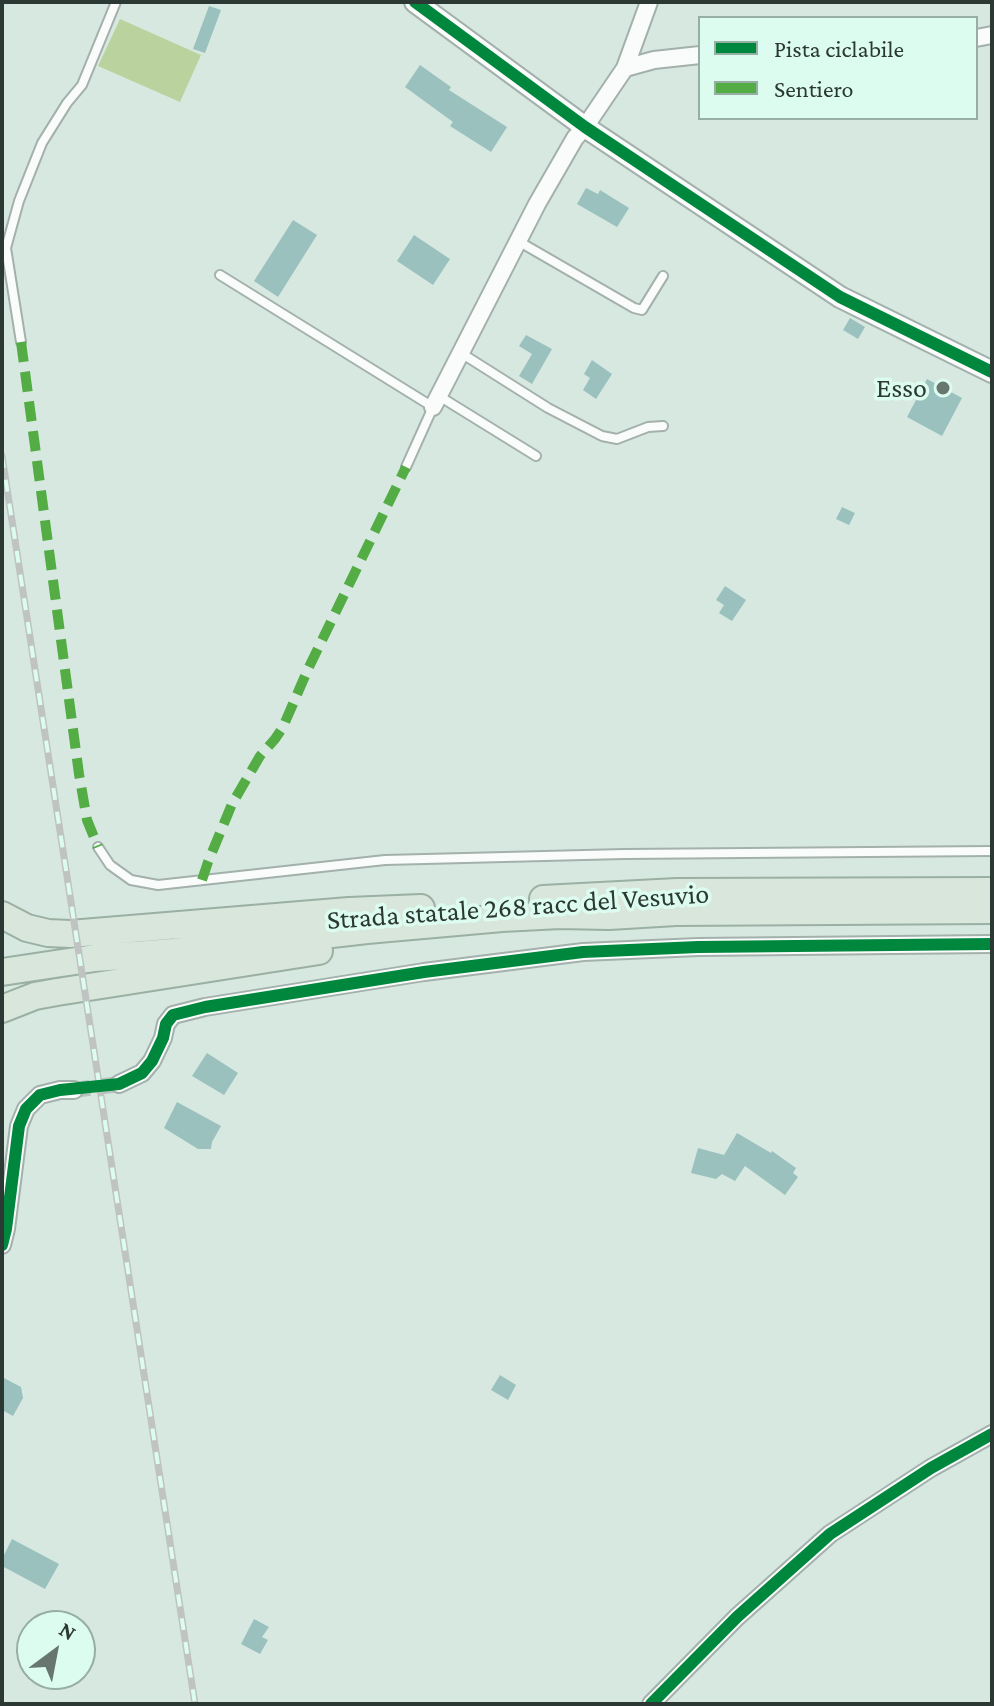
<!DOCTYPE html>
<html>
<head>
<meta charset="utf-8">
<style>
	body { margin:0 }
	#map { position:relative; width:994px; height:1706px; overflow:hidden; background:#d7e8e1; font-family:"Crimson Pro",serif }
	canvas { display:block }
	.frame { position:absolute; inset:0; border:4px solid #2c3833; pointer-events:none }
	.legend { position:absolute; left:698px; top:16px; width:280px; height:104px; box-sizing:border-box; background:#ddfcf0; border:2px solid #96aea4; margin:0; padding:10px 14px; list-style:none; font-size:24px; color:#2c3833 }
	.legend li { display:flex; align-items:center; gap:16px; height:40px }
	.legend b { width:40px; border:2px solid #96aea4 }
	.north { position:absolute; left:16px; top:1610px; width:80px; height:80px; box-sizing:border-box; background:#ddfcf0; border:2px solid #96aea4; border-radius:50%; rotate:32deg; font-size:22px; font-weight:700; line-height:32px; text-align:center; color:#2c3833 }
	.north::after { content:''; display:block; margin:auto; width:28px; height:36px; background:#687670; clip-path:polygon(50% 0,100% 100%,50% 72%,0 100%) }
</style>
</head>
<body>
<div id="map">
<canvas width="994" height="1706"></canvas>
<div class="frame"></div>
<ul class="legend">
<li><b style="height:10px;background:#00873e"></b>Pista ciclabile</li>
<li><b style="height:10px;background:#54ac45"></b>Sentiero</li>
</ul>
<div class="north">N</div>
</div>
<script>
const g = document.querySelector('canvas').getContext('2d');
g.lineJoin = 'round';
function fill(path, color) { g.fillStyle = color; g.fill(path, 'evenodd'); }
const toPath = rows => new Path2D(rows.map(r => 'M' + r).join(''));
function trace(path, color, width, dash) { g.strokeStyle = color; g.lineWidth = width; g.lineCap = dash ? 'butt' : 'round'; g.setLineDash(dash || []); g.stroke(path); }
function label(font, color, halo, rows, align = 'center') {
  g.font = font + ' "Crimson Pro",serif'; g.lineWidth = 7; g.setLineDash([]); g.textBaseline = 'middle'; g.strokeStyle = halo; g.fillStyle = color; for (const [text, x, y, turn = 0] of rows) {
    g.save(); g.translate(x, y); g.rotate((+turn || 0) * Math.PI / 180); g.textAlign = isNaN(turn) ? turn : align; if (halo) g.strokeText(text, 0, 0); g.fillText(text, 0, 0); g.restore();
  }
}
const green = toPath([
	[120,19,201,55,180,102,98,66]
]);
const building = toPath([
	[209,6,221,10,205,53,193,49],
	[420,65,451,87,449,90,507,127,491,152,450,126,453,122,405,87],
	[586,188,598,194,600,190,629,208,617,227,577,204],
	[293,220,317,235,278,297,254,281],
	[414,235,450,259,433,285,397,261],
	[850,318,865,327,858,339,843,330],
	[526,335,552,349,532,384,519,376,532,354,519,346],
	[592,360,612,374,596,399,583,390,590,378,584,374],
	[927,379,962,398,942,436,907,417],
	[842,507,855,513,849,525,836,519],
	[725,586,746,600,732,621,719,613,724,605,716,600],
	[207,1053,238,1073,224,1095,192,1076],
	[177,1102,221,1126,212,1142,211,1149,198,1149,164,1128],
	[737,1133,771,1153,772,1151,796,1168,793,1173,798,1177,785,1195,745,1166,735,1181,722,1174,716,1179,691,1173,698,1148,724,1155],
	[500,1375,516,1385,508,1400,491,1390],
	[2,1377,21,1387,23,1398,13,1416,2,1410],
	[12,1539,59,1564,45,1589,2,1566,2,1559],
	[254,1619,269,1627,262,1637,268,1640,260,1654,241,1644]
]);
const minorTunnel = toPath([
	[74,1090,119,1084]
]);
const service = toPath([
	[518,241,634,308,642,310,663,276],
	[220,275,433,407,406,467],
	[21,342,6,248,19,201,42,143,67,103,82,85,116,2],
	[461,353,548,408,602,436,617,439,648,427,663,426],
	[439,396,536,456],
	[98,847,110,865,131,880,158,885,385,860,624,854,992,851]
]);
const minor = toPath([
	[976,38,992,35],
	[625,68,654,60,700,55],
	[433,407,537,204,575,138,585,127,625,68,649,2],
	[119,1084,142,1073,152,1061,163,1038,166,1024,173,1015,205,1007,424,972,583,952,698,947,992,944],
	[2,1245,6,1229,19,1126,26,1109,40,1095,60,1090,74,1090],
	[651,1704,737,1617,830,1534,931,1468,992,1434]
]);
const tertiary = toPath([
	[415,2,585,127,840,297,992,372]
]);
const trunk = toPath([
	[543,899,677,892,992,891],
	[2,915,27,928,48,933,70,934,349,911,421,908],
	[2,972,95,958,174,952,367,930,502,918,560,915,609,916,676,912,992,910],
	[2,1009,35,996,57,992,319,951]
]);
const rail = toPath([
	[2,456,195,1704]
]);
const quiet = toPath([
	[21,342,79,774,87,820,98,847],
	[202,880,208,862,232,804,260,756,275,739,283,727,308,669,406,467]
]);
const cycleway = toPath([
	[415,2,585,127,840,297,992,372],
	[2,1245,6,1229,19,1126,26,1109,40,1095,60,1090,119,1084,142,1073,152,1061,163,1038,166,1024,173,1015,205,1007,424,972,583,952,698,947,992,944],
	[651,1704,737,1617,830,1534,931,1468,992,1434]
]);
const markers = [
	[943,388,8,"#687670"]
];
const poiNames = [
	["Esso",927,388]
];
const streetNames = [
	["Strada statale 268 racc del Vesuvio",518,907,-4]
];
fill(green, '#bad39e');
fill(building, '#9ac1bd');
trace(minorTunnel, '#b5c5be', 16, [16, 8]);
trace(service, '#a3b0ab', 12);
trace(minor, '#a3b0ab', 20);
trace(tertiary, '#a3b0ab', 24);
trace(trunk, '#9ab0a2', 30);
trace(service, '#f9fcfa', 8);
trace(minor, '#f9fcfa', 16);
trace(tertiary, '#f9fcfa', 20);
trace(trunk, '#d8e6dc', 26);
trace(rail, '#bfc3c2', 7);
trace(rail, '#ddfcf0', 4, [12]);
trace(quiet, '#54ac45', 10, [20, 10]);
trace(cycleway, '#00873e', 12);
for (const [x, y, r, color] of markers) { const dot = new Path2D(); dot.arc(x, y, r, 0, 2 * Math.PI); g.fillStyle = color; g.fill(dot); trace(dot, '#ddfcf0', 3); }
label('28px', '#2c3833', '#ddfcf0', poiNames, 'right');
label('28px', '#2c3833', '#ddfcf0', streetNames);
</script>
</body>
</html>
